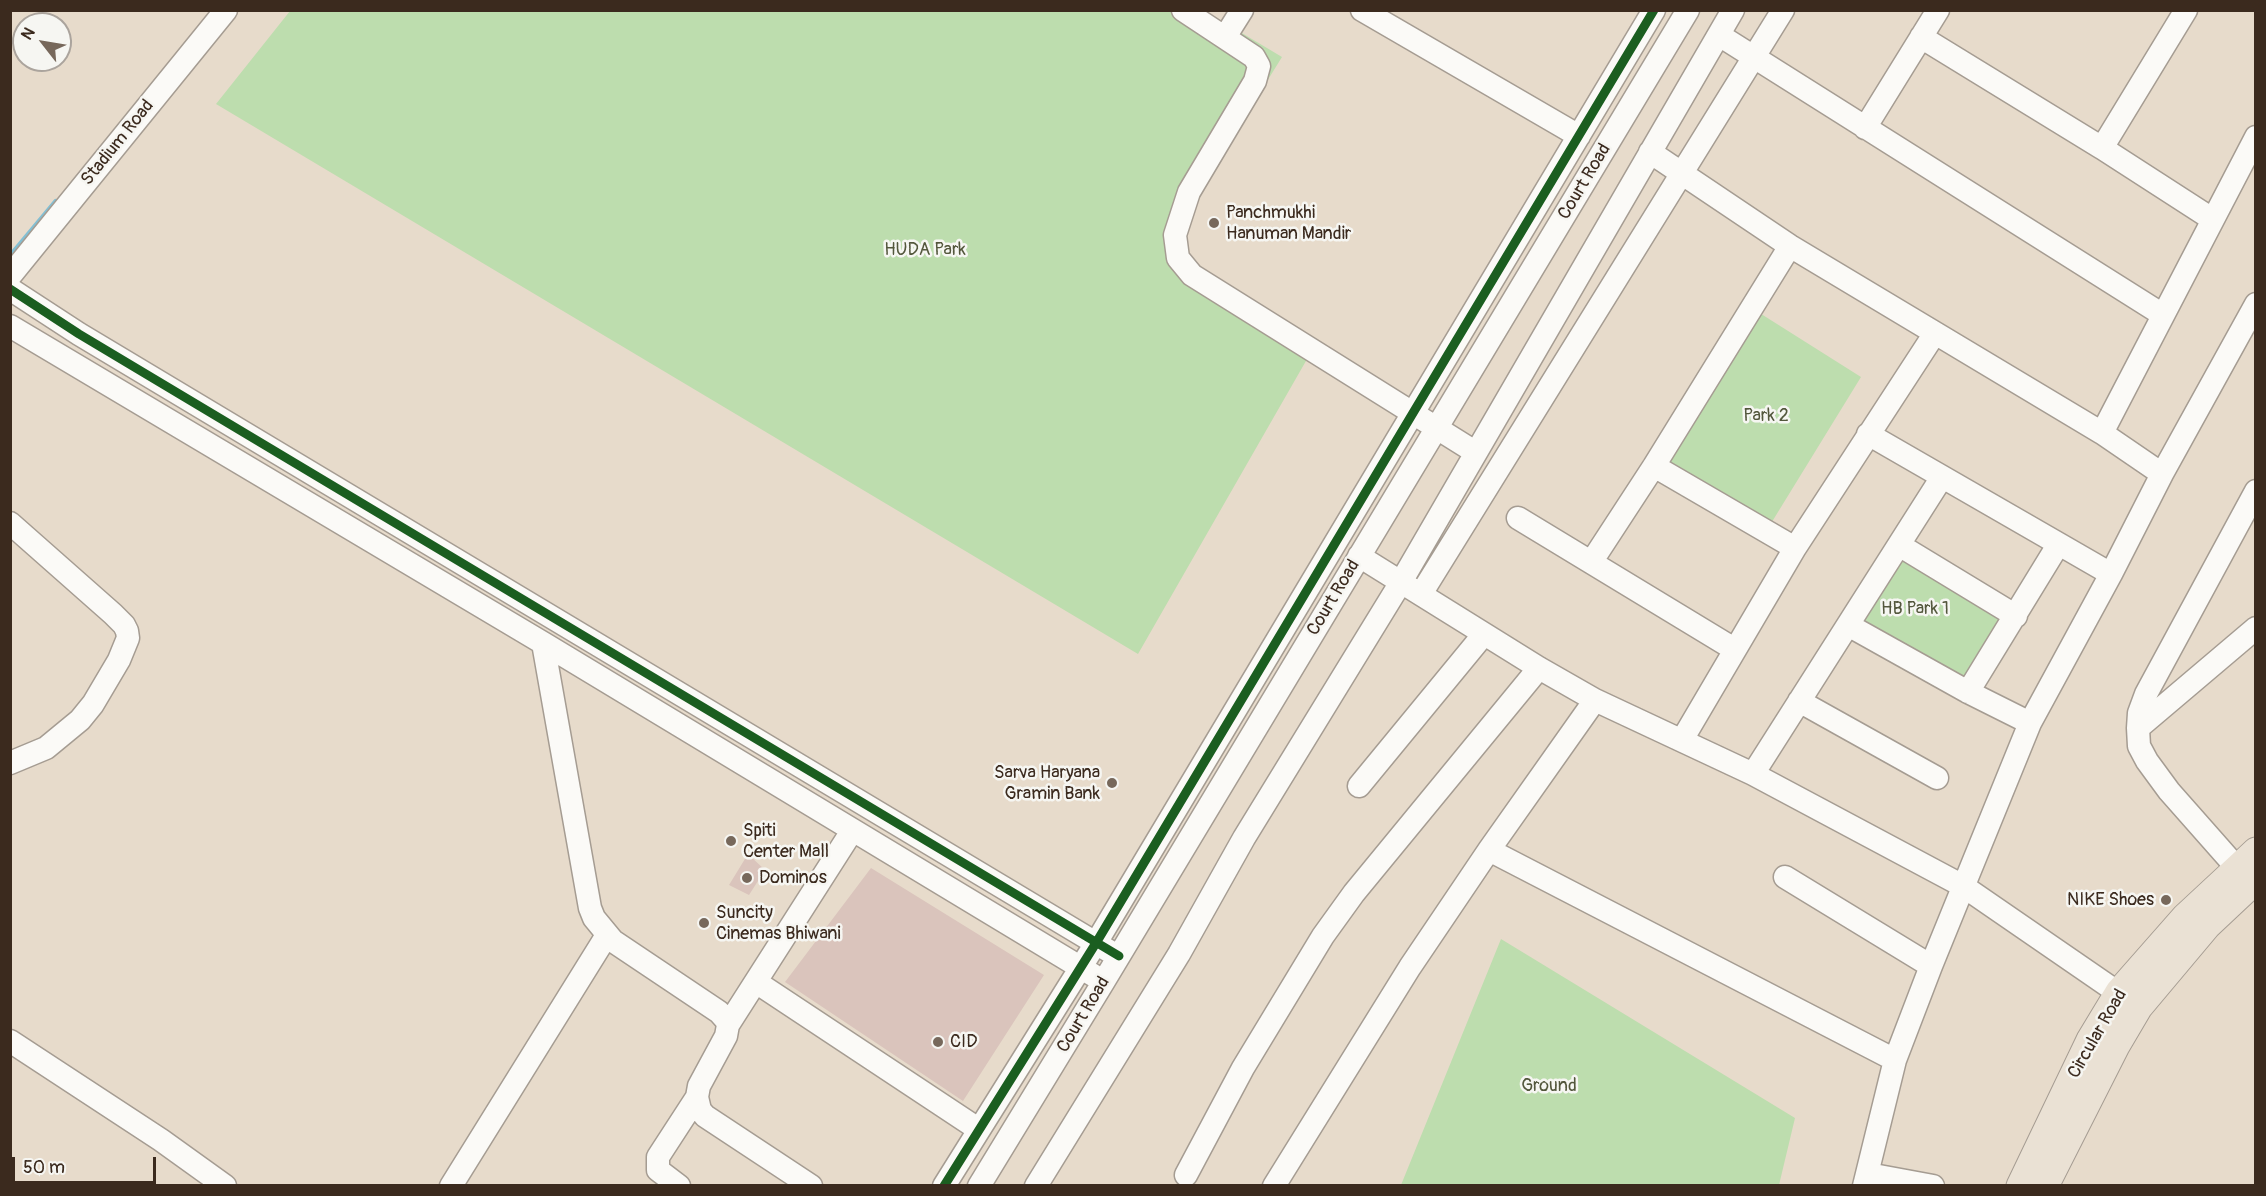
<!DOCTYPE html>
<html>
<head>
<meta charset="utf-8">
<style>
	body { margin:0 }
	#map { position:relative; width:2266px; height:1196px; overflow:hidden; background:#e7dbcb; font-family:Pangolin,sans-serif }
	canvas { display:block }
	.frame { position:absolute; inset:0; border:12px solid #3b2a1e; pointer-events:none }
	.north { position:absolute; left:12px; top:12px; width:60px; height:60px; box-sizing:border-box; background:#f6f6f2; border:2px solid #aba49d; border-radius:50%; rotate:301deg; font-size:16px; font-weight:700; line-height:24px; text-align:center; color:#3b2a1e }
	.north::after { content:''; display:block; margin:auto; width:21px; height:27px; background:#77685b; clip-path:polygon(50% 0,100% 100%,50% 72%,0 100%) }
	.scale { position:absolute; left:12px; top:1157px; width:144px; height:27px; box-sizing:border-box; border:3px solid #3b2a1e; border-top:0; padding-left:8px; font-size:18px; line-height:21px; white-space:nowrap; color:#3b2a1e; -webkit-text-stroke:4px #f6f6f2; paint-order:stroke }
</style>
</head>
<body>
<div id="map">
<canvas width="2266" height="1196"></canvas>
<div class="frame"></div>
<div class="north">N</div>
<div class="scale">50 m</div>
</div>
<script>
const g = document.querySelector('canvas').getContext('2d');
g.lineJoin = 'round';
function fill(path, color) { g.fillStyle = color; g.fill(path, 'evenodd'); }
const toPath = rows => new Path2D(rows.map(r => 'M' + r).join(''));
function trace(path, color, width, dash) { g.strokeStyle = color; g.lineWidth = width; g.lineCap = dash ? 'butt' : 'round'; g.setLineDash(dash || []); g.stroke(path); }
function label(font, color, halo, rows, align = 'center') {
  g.font = font + ' Pangolin,sans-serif'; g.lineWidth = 5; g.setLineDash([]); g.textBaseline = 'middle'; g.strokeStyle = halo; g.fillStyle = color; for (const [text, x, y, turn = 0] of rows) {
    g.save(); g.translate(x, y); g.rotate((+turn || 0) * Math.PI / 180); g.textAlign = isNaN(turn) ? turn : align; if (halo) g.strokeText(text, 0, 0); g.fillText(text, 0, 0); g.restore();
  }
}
const green = toPath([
	[290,11,1205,11,1282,57,1165,246,1318,340,1138,654,216,104],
	[1758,312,1861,377,1770,525,1666,464],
	[1900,549,2011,617,1967,687,1853,623],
	[1501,939,1795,1118,1779,1185,1401,1185]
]);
const stream = toPath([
	[10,257,56,202]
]);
const building = toPath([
	[748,854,765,870,749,895,729,885],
	[871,868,1044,975,963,1101,785,982]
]);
const minor = toPath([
	[1183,10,1254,57,1259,66,1255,81,1189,192,1175,235,1178,258,1192,275,1475,452],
	[1362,10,1579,136],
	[1719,35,2163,315],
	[1225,37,1242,10],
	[1921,37,2102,148,2212,219],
	[1865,128,1938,10],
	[2102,148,2186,10],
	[1650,152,1790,246,2102,433,2162,474],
	[10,276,226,10],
	[10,289,79,334,1109,951],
	[10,326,543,643,1093,975],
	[2102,433,2256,137],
	[1868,434,2111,574],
	[1654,466,1795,548],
	[1518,518,1734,649],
	[10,523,113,614,124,625,127,631,128,638,119,660,93,704,80,720,46,748,10,763],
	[1899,545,2016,616],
	[1359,556,1539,668,1595,700,1753,774,1963,886,2133,1003],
	[1592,561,1654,466,1790,246],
	[1421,594,1783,10],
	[1848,625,1968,692,2030,723],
	[543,643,590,908,594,918,613,941,719,1012,726,1020,728,1025,726,1036,699,1086,697,1097,700,1110,705,1116,811,1186],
	[1968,692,2058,545],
	[1799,701,1937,778],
	[2138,728,2256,628],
	[1682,740,1795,548,1935,333],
	[1753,774,1942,477],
	[1359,786,1484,634],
	[1489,850,1895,1060],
	[2237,868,2169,791,2147,761,2139,746,2138,728,2139,713,2146,694,2256,491],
	[1785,877,1931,966],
	[756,982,978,1129],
	[728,1025,852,831],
	[10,1041,161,1140,225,1186],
	[1868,1174,1933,1186],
	[1186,1175,1243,1068,1323,936,1354,893,1539,668],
	[451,1186,607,935],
	[679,1186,658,1170,658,1157,697,1097],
	[944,1186,1096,943,1654,10],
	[979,1186,1104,981,1688,10],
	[1036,1186,1179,954,1244,838,1401,582,1733,10],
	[1274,1186,1410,967,1489,850,1595,700],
	[1864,1186,1895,1060,1931,966,2030,723,2111,574,2162,474,2256,304]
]);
const major = toPath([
	[2020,1186,2090,1040,2119,992,2185,917,2256,851],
	[2045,1186,2116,1046,2139,1007,2207,926,2256,880]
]);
const cycleway = toPath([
	[10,289,79,334,1119,956],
	[944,1186,1096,943,1654,10]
]);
const markers = [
	[1214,223,6,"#77685b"],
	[1112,783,6,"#77685b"],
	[731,841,6,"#77685b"],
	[747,878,6,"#77685b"],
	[2166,900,6,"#77685b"],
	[704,923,6,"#77685b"],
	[938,1042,6,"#77685b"]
];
const streetNames = [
	["Stadium Road",118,143,-51],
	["Court Road",1585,182,-59],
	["Court Road",1334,598,-59],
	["Court Road",1084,1015,-59],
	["Circular Road",2098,1034,-60]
];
const poiNames = [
	["Panchmukhi",1226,213],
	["Hanuman Mandir",1226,234],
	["Sarva Haryana",1100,773,"right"],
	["Gramin Bank",1100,794,"right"],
	["Spiti",743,831],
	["Center Mall",743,852],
	["Dominos",759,878],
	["NIKE Shoes",2154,900,"right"],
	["Suncity",716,913],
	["Cinemas Bhiwani",716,934],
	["CID",950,1042]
];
const parkNames = [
	["HUDA Park",925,250],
	["Park 2",1766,416],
	["HB Park 1",1915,609],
	["Ground",1549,1086]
];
fill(green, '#bdddae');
trace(stream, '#83bfd3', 6);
fill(building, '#dac4bc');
trace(minor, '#a59c92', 25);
trace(major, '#a59c92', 29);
trace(minor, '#fbfaf7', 22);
trace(major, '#eae1d4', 27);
trace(cycleway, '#1b5e20', 9);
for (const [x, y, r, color] of markers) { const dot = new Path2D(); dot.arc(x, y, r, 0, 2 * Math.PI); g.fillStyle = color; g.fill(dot); trace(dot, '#f6f6f2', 2); }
label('18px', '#3b2a1e', '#f6f6f2', streetNames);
label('18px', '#3b2a1e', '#f6f6f2', poiNames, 'left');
label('18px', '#53573c', '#f6f6f2', parkNames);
</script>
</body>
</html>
